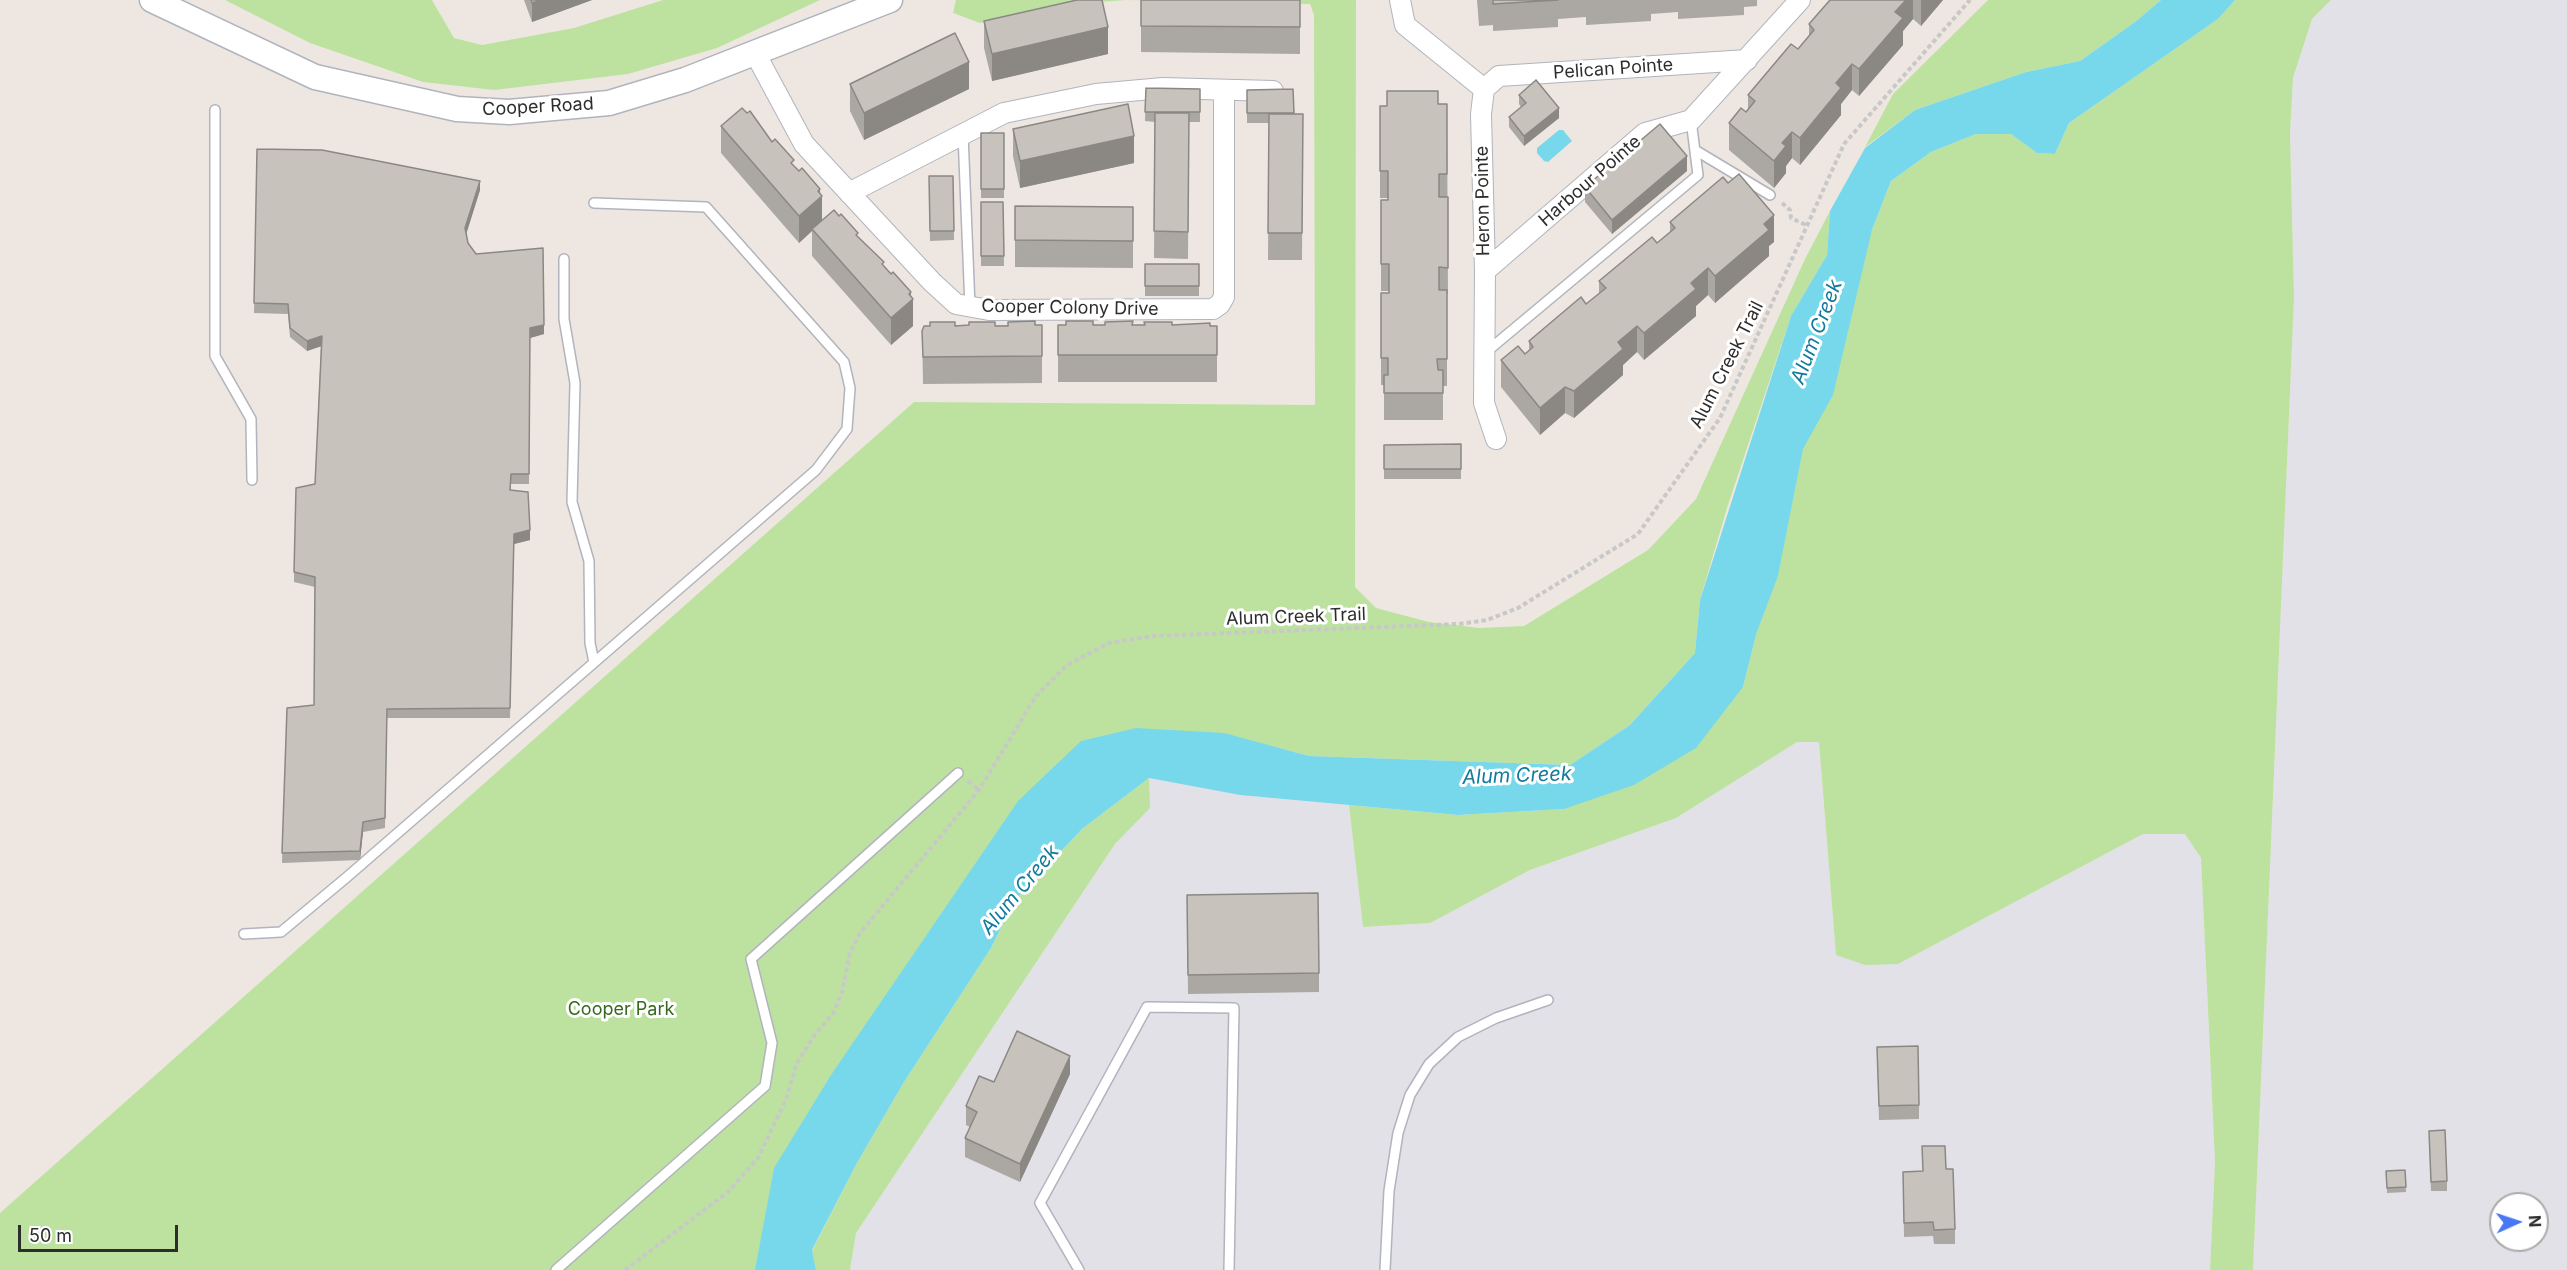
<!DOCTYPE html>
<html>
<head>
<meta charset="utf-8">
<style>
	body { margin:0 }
	#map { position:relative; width:2567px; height:1270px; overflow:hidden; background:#eee7e1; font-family:Inter,sans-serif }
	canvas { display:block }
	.north { position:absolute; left:2489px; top:1192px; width:60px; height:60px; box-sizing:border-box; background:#fff; border:2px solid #ababab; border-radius:50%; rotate:87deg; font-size:16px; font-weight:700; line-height:24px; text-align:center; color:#2d2d2d }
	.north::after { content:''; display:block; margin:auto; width:21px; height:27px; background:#4878f4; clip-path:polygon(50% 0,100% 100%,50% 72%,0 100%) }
	.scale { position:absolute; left:18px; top:1225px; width:160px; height:27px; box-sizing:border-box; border:3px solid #2d2d2d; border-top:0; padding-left:8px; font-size:18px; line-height:21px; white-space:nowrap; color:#2d2d2d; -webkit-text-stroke:4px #fff; paint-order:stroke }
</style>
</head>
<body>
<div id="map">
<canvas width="2567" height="1270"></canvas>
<div class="north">N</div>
<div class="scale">50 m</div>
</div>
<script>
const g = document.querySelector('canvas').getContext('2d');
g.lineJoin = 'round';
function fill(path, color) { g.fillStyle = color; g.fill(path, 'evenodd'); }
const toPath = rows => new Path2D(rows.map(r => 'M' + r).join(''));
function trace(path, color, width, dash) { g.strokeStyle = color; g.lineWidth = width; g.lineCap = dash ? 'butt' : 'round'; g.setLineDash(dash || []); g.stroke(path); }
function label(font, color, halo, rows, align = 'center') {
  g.font = font + ' Inter,sans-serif'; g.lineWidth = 6; g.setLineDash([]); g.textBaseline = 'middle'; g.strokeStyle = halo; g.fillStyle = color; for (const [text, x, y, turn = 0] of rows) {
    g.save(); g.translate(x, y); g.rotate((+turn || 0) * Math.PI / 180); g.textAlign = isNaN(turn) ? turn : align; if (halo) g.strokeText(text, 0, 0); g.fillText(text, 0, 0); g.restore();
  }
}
const industrial = toPath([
	[2331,0,2567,0,2567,1270,2253,1270,2294,297,2290,133,2293,78,2312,19],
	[2501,1204,2537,1204,2537,1240,2501,1240],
	[1797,742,1819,742,1836,955,1898,964,2143,834,2185,833,2201,858,2215,1162,2210,1270,850,1270,856,1233,1115,844,1150,808,1149,778,1240,795,1349,805,1363,927,1430,923,1530,870,1676,818]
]);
const green = toPath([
	[225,0,432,0,454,38,482,45,574,28,663,0,820,0,717,48,628,74,494,90,423,82,310,43],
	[956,0,1356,0,1355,587,1376,608,1429,622,1480,628,1524,626,1648,550,1696,499,1805,259,1830,211,1827,255,1791,316,1727,508,1700,600,1695,653,1630,725,1570,765,1309,756,1279,748,1089,761,789,1270,0,1270,0,1213,914,402,1315,405,1314,15,1310,4,1126,0,1086,3,980,23,953,13],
	[1988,0,2161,0,2135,22,2080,61,2026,72,1915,110,1865,147,1893,94],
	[2235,0,2331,0,2312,19,2293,78,2290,133,2294,297,2253,1270,2210,1270,2215,1162,2201,858,2185,834,2143,834,1898,964,1865,965,1836,955,1819,742,1797,742,1676,818,1530,870,1430,923,1363,927,1349,805,1458,815,1564,809,1743,687,1758,627,1757,478,1798,458,1872,230,1891,181,1931,152,1976,134,2011,134,2037,153,2055,154,2069,123,2218,19],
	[1149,778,1150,808,1115,844,856,1233,850,1270,816,1270,812,1251,857,1163,904,1082,991,948,1015,900,1082,829]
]);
const water = toPath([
	[2161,0,2235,0,2218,19,2069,123,2055,154,2037,153,2011,134,1976,134,1931,152,1891,181,1872,230,1833,395,1798,458,1757,478,1758,627,1743,687,1696,748,1634,785,1564,809,1458,815,1240,795,1149,778,1082,829,1015,900,991,948,904,1082,857,1163,812,1250,816,1270,755,1270,774,1168,831,1075,1018,801,1081,741,1136,728,1224,733,1309,756,1570,765,1630,725,1695,653,1700,600,1791,316,1827,255,1830,211,1865,148,1915,110,2026,72,2080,61,2135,22],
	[1559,130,1563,130,1572,141,1548,162,1544,161,1537,153,1537,148]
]);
const river = toPath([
	[1739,624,1759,571,1790,414]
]);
const path = toPath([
	[1782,203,1790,210,1791,218,1808,226],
	[968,781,979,790],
	[625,1270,728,1192,758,1158,786,1099,797,1063,814,1036,834,1012,842,992,850,953,860,933,979,790,1036,696,1067,665,1109,643,1154,636,1459,624,1487,620,1518,608,1638,534,1720,418,1844,144,1970,0]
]);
const service = toPath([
	[215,110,215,356,251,419,252,480],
	[963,134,970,307],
	[1695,150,1770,195],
	[564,259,564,319,575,383,572,502,589,561,590,643,594,662],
	[1485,353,1698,175,1691,120],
	[244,934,281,932,347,877,816,470,847,429,850,388,844,362,706,207,594,203],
	[556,1270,765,1086,772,1043,751,959,958,773],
	[1079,1270,1040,1203,1147,1007,1234,1008,1229,1270],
	[1385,1270,1389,1191,1398,1133,1410,1095,1429,1064,1458,1037,1496,1018,1548,1000]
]);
const minor = toPath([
	[1400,0,1405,25,1484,89],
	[755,53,804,144,932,282,956,304,989,310,1213,309,1220,304,1224,297,1224,91],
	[1484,89,1481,114,1485,271,1484,403,1496,439],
	[1484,89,1499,76,1747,60],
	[849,193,1004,113,1096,94,1163,88,1273,91],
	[1485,271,1645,133,1691,120,1800,0]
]);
const tertiary = toPath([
	[152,0,315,77,457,109,509,112,609,103,685,80,890,0]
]);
const wall = toPath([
	[524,0,592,0,532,22],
	[1300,0,1300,54,1141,52,1141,26],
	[1477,0,1757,0,1757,6,1744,7,1744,15,1678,19,1678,12,1651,14,1651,21,1586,25,1586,17,1558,19,1558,27,1493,31,1493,25,1479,26],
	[1830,0,1943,0,1921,26,1913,19,1903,31,1903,45,1859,96,1852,90,1841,104,1841,115,1800,165,1792,158,1786,166,1786,173,1774,188,1729,150,1729,123,1746,112,1748,109,1748,95,1798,49,1809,36,1809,24],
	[984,21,1108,54,992,81,984,48],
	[850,84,969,89,864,140,850,111],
	[1146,88,1200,89,1200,122,1189,122,1188,259,1154,258,1155,122,1145,121],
	[1293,89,1294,114,1303,114,1302,260,1268,260,1269,123,1247,123,1247,90],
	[1519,95,1559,118,1524,146,1509,127,1509,117,1521,107,1519,104],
	[1447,104,1448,294,1447,294,1447,386,1443,386,1443,420,1384,420,1384,385,1381,385,1381,293,1389,293,1389,291,1381,291,1381,200,1388,200,1388,198,1380,198,1380,106],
	[721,126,794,166,820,194,822,221,858,237,911,297,913,326,891,345,812,256,812,231,799,243,721,153],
	[1013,129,1134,163,1020,188,1013,156],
	[981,133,1004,133,1004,198,981,198],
	[257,149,480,190,466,234,468,243,476,254,544,334,530,338,529,484,511,484,511,490,530,540,514,544,510,718,387,718,385,828,363,832,360,860,282,863,287,708,314,705,315,587,294,582,294,572,315,484,321,346,307,351,290,337,288,314,254,313],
	[1687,171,1612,234,1585,202,1585,187],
	[929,176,953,176,954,240,930,241],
	[981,202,1003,202,1004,266,981,266],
	[1015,206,1133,207,1133,268,1015,267],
	[1670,222,1774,242,1769,246,1769,256,1715,303,1708,295,1696,306,1696,316,1644,360,1637,352,1623,365,1623,375,1574,418,1565,413,1540,435,1501,387,1501,360,1525,354,1529,351,1529,341,1586,304,1599,293,1599,281,1657,243,1670,232],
	[1145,264,1199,264,1199,296,1145,296],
	[1042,325,1042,383,923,384,922,331,955,326],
	[1058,325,1217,326,1217,382,1058,382],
	[1461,444,1461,479,1384,479,1384,445],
	[1187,895,1319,973,1319,992,1188,994],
	[1877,1047,1919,1105,1919,1119,1879,1120],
	[1070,1074,1020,1182,965,1157,965,1138,970,1127,966,1125,966,1106,994,1082],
	[2429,1131,2447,1181,2447,1191,2431,1191],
	[1946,1169,1955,1229,1955,1244,1934,1244,1933,1236,1904,1237,1903,1172,1923,1171],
	[2405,1170,2406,1192,2387,1193,2386,1171]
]);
const shadedWall = toPath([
	[541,0,592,0,532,22,532,3],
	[1906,0,1913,0,1913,19,1903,31,1903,45,1859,96,1859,69,1895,12],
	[1921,0,1943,0,1921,26],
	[1108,27,1108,54,992,81,992,54],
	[969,62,969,89,864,140,864,113],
	[1852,64,1852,90,1841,104,1841,115,1800,165,1800,138,1836,83],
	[1559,108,1559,118,1524,146,1524,136],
	[1792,132,1792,158,1786,166,1786,173,1774,188,1774,161,1782,143],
	[1134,136,1134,163,1020,188,1020,161],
	[1687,156,1687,171,1612,234,1612,220],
	[480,181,480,190,465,238,465,228],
	[820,189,820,197,822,196,822,223,812,229,812,231,799,243,799,216],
	[1774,215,1774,242,1769,246,1769,256,1715,303,1715,276,1764,224],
	[1708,268,1708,295,1696,306,1696,316,1644,360,1644,333,1691,283],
	[911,292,911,300,913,299,913,326,891,345,891,318],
	[544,325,544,334,530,338,529,484,530,328],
	[1637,326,1637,352,1623,365,1623,375,1574,418,1574,391,1618,342],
	[322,336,322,346,307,351,307,341],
	[1565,387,1565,413,1540,435,1540,408],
	[530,530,530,540,514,544,510,718,514,534],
	[363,822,363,832,360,860,360,851],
	[1070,1056,1070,1074,1020,1182,1020,1164]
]);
const building = toPath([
	[531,0,541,0,532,3,531,0],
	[1077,0,1102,0,1108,27,992,54,984,21,1077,0],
	[1141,0,1300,0,1300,27,1141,26,1141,0],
	[1493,0,1558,0,1493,4,1493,0],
	[1830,0,1906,0,1895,12,1903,18,1859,69,1852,64,1836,83,1841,88,1800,138,1792,132,1782,143,1786,146,1774,161,1729,123,1741,108,1746,112,1755,101,1748,95,1791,44,1798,49,1814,30,1809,24,1830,0],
	[955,33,969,62,864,113,850,84,955,33],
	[1536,80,1559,108,1524,136,1509,117,1526,103,1519,95,1536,80],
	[1146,88,1200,89,1200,112,1145,112,1146,88],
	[1293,89,1294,113,1247,113,1247,90,1293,89],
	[1387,91,1438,91,1438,104,1447,104,1447,174,1439,174,1439,197,1448,197,1448,268,1439,267,1439,290,1447,290,1447,359,1437,359,1438,370,1443,370,1443,393,1384,393,1384,375,1388,375,1388,358,1381,358,1381,293,1389,293,1389,264,1381,264,1381,200,1388,200,1388,171,1380,171,1380,106,1387,106,1387,91],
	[1128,104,1134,136,1020,161,1013,129,1128,104],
	[742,108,747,113,750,111,772,142,775,139,794,160,791,163,799,171,802,168,820,189,818,191,822,196,799,216,721,126,742,108],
	[1155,113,1189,113,1188,232,1154,231,1155,113],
	[1269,114,1303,114,1302,233,1268,233,1269,114],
	[1660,124,1687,156,1612,220,1585,187,1660,124],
	[981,133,1004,133,1004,189,981,189,981,133],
	[257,149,322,150,480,181,465,228,468,243,476,254,543,248,544,325,530,328,529,474,511,474,510,490,528,492,530,530,514,534,510,708,387,709,385,818,363,822,360,851,282,853,287,708,314,705,315,577,294,572,296,488,315,484,322,336,307,341,290,328,288,304,254,303,257,149],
	[1739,174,1774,215,1764,224,1769,230,1715,276,1708,268,1691,283,1696,289,1644,333,1637,326,1618,342,1623,349,1574,391,1565,387,1540,408,1501,360,1518,346,1525,354,1533,347,1529,341,1581,297,1586,304,1606,288,1599,281,1652,237,1657,243,1675,228,1670,222,1723,177,1728,183,1739,174],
	[929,176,953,176,954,231,930,231,929,176],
	[981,202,1003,202,1004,256,981,256,981,202],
	[1015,206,1133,207,1133,241,1015,240,1015,206],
	[834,210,839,216,841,214,858,233,856,235,884,262,882,264,891,274,893,272,911,292,909,294,913,299,891,318,812,229,834,210],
	[1145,264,1199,264,1199,286,1145,286,1145,264],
	[1035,321,1035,325,1042,325,1042,356,923,357,922,331,924,326,930,326,930,322,955,322,955,326,969,325,969,322,995,322,995,326,1008,326,1008,322,1035,321],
	[1066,321,1093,321,1093,325,1105,325,1105,322,1133,321,1132,325,1145,325,1144,322,1172,322,1172,325,1210,323,1210,326,1217,326,1217,355,1058,355,1058,325,1066,325,1066,321],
	[1461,444,1461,469,1384,469,1384,445,1461,444],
	[1318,893,1319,973,1188,975,1187,895,1318,893],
	[1017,1031,1070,1056,1020,1164,965,1138,977,1112,966,1106,979,1076,994,1082,1017,1031],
	[1918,1046,1919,1105,1879,1106,1877,1047,1918,1046],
	[2445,1130,2447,1181,2431,1182,2429,1131,2445,1130],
	[1922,1146,1945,1146,1946,1169,1953,1169,1955,1229,1934,1230,1933,1222,1904,1223,1903,1172,1923,1171,1922,1146],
	[2405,1170,2406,1187,2387,1188,2386,1171,2405,1170]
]);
const streetNames = [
	["Pelican Pointe",1613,69,-4],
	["Cooper Road",538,107,-3],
	["Harbour Pointe",1590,181,-41],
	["Heron Pointe",1483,201,-91],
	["Cooper Colony Drive",1070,308,1],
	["Alum Creek Trail",1727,365,-63],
	["Alum Creek Trail",1296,617,-2]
];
const parkNames = [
	["Cooper Park",621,1010]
];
const waterNames = [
	["Alum Creek",1817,332,-69],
	["Alum Creek",1517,776,-2],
	["Alum Creek",1020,890,-50]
];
fill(industrial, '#e2e1e7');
fill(green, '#bde2a0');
fill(water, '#78d8eb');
trace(river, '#78d8eb', 39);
trace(service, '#b1b4bd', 12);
trace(minor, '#b1b4bd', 22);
trace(tertiary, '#b1b4bd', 27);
trace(path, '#c8c8c8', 4, [4.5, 3]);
trace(service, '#fff', 9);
trace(minor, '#fff', 20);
trace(tertiary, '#fff', 24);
fill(wall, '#aba7a2');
fill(shadedWall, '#8b8884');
fill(building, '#c7c2bc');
trace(building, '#8b8884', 1.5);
label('18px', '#2d2d2d', '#fff', streetNames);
label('18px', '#356a1e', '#fff', parkNames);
label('italic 20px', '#127a9c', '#fff', waterNames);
</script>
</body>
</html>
